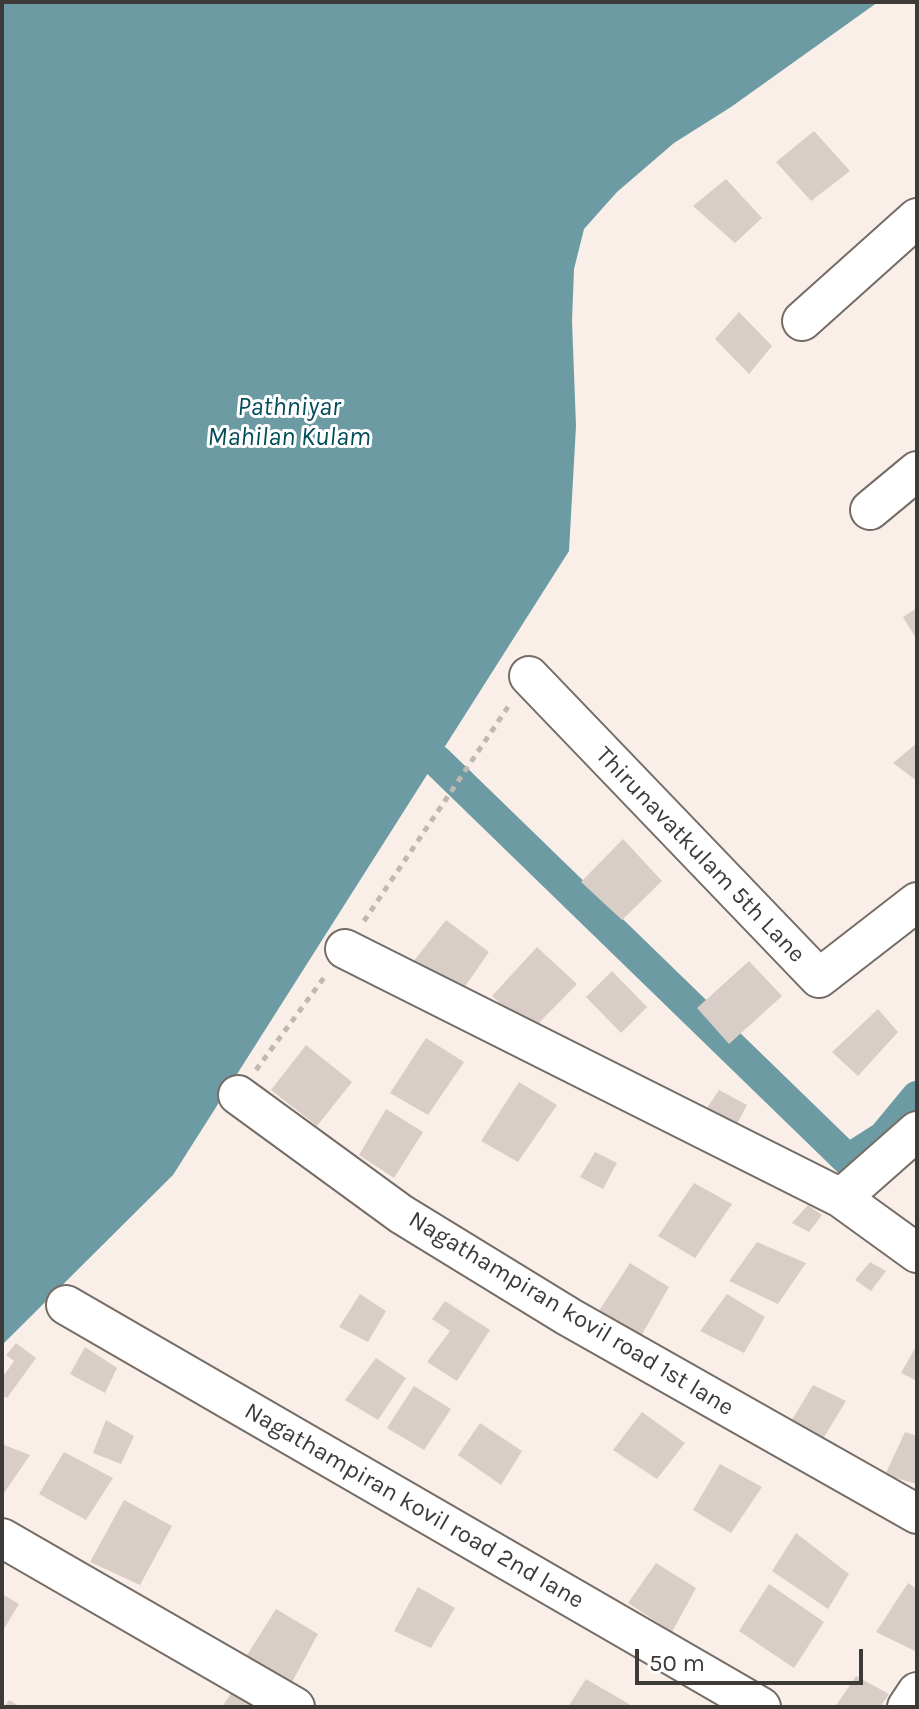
<!DOCTYPE html>
<html>
<head>
<meta charset="utf-8">
<style>
	body { margin:0 }
	#map { position:relative; width:919px; height:1709px; overflow:hidden; background:#f9efe8; font-family:Karla,sans-serif }
	canvas { display:block }
	.frame { position:absolute; inset:0; border:4px solid #3e3a38; pointer-events:none }
	.scale { position:absolute; left:635px; top:1649px; width:228px; height:36px; box-sizing:border-box; border:4px solid #3e3a38; border-top:0; padding-left:10px; font-size:24px; line-height:28px; white-space:nowrap; color:#3e3a38; -webkit-text-stroke:6px #fff; paint-order:stroke }
</style>
</head>
<body>
<div id="map">
<canvas width="919" height="1709"></canvas>
<div class="frame"></div>
<div class="scale">50 m</div>
</div>
<script>
const g = document.querySelector('canvas').getContext('2d');
g.lineJoin = 'round';
function fill(path, color) { g.fillStyle = color; g.fill(path, 'evenodd'); }
const toPath = rows => new Path2D(rows.map(r => 'M' + r).join(''));
function trace(path, color, width, dash) { g.strokeStyle = color; g.lineWidth = width; g.lineCap = dash ? 'butt' : 'round'; g.setLineDash(dash || []); g.stroke(path); }
function label(font, color, halo, rows, align = 'center') {
  g.font = font + ' Karla,sans-serif'; g.lineWidth = 6; g.setLineDash([]); g.textBaseline = 'middle'; g.strokeStyle = halo; g.fillStyle = color; for (const [text, x, y, turn = 0] of rows) {
    g.save(); g.translate(x, y); g.rotate((+turn || 0) * Math.PI / 180); g.textAlign = isNaN(turn) ? turn : align; if (halo) g.strokeText(text, 0, 0); g.fillText(text, 0, 0); g.restore();
  }
}
const water = toPath([
	[2,2,878,2,731,107,674,143,617,192,584,229,574,269,572,321,576,426,569,551,173,1175,2,1345]
]);
const canal = toPath([
	[437,761,848,1160,884,1137,917,1097]
]);
const building = toPath([
	[814,131,850,171,811,201,776,162],
	[726,179,762,218,735,243,693,206],
	[739,312,772,346,749,374,715,339],
	[917,608,917,640,903,617],
	[917,743,917,781,893,763],
	[623,839,662,881,622,920,581,882],
	[446,920,489,952,459,995,413,962],
	[537,947,577,984,531,1031,492,996],
	[749,961,782,996,729,1044,697,1008],
	[612,971,647,1007,621,1033,586,997],
	[878,1009,898,1032,858,1076,832,1052],
	[426,1038,464,1062,428,1115,390,1093],
	[306,1045,352,1082,317,1126,271,1090],
	[519,1082,557,1105,518,1162,481,1141],
	[719,1090,747,1105,735,1128,705,1111],
	[386,1109,423,1132,394,1178,359,1155],
	[595,1152,617,1163,603,1189,580,1177],
	[694,1183,732,1204,695,1258,658,1236],
	[808,1205,822,1215,809,1232,792,1223],
	[757,1242,806,1263,778,1304,729,1281],
	[870,1262,886,1271,871,1291,855,1280],
	[630,1263,669,1287,641,1336,597,1314],
	[360,1294,386,1311,368,1342,339,1327],
	[727,1294,765,1317,744,1353,700,1331],
	[445,1301,490,1330,457,1381,427,1362,450,1331,432,1319],
	[16,1343,36,1358,7,1398,2,1395,2,1378,14,1361,6,1355],
	[917,1345,917,1381,901,1373],
	[85,1347,117,1368,105,1393,70,1374],
	[376,1358,406,1378,378,1420,345,1400],
	[813,1385,846,1401,821,1442,790,1423],
	[414,1386,451,1409,424,1450,387,1428],
	[642,1412,685,1443,657,1479,613,1450],
	[106,1420,134,1436,121,1464,93,1453],
	[480,1423,522,1451,501,1485,458,1455],
	[905,1432,917,1436,917,1484,885,1475],
	[2,1444,30,1455,2,1496],
	[64,1452,113,1478,86,1520,39,1494],
	[720,1464,762,1487,731,1533,693,1510],
	[124,1500,172,1526,140,1585,90,1562],
	[796,1533,849,1574,828,1609,772,1571],
	[656,1563,696,1588,672,1632,628,1603],
	[908,1583,917,1589,917,1652,876,1632],
	[769,1584,824,1622,794,1668,739,1631],
	[418,1587,455,1608,431,1648,394,1631],
	[2,1594,19,1604,2,1632],
	[276,1609,318,1634,292,1682,246,1657],
	[856,1676,889,1694,880,1707,835,1707],
	[586,1679,634,1707,568,1707],
	[232,1692,252,1707,222,1707],
	[9,1700,21,1707,4,1707]
]);
const path = toPath([
	[364,921,510,704],
	[256,1070,326,975]
]);
const minor = toPath([
	[802,321,917,218],
	[870,510,917,471],
	[529,676,819,978,917,902],
	[345,949,841,1198,917,1253],
	[238,1095,401,1214,569,1317,917,1514],
	[841,1198,917,1131],
	[66,1305,761,1707],
	[2,1538,295,1707],
	[907,1707,917,1692]
]);
const streetNames = [
	["Thirunavatkulam 5th Lane",700,855,46],
	["Nagathampiran kovil road 1st lane",571,1314,31],
	["Nagathampiran kovil road 2nd lane",414,1506,30]
];
const waterNames = [
	["Pathniyar",289,408],
	["Mahilan Kulam",289,438]
];
fill(water, '#6c9ba4');
trace(canal, '#6c9ba4', 32);
fill(building, '#d8cec7');
trace(minor, '#756c66', 42);
trace(path, '#c0b8b3', 5, [6, 6]);
trace(minor, '#fff', 38);
label('24px', '#3e3a38', '#fff', streetNames);
label('italic 26px', '#024d58', '#fff', waterNames);
</script>
</body>
</html>
